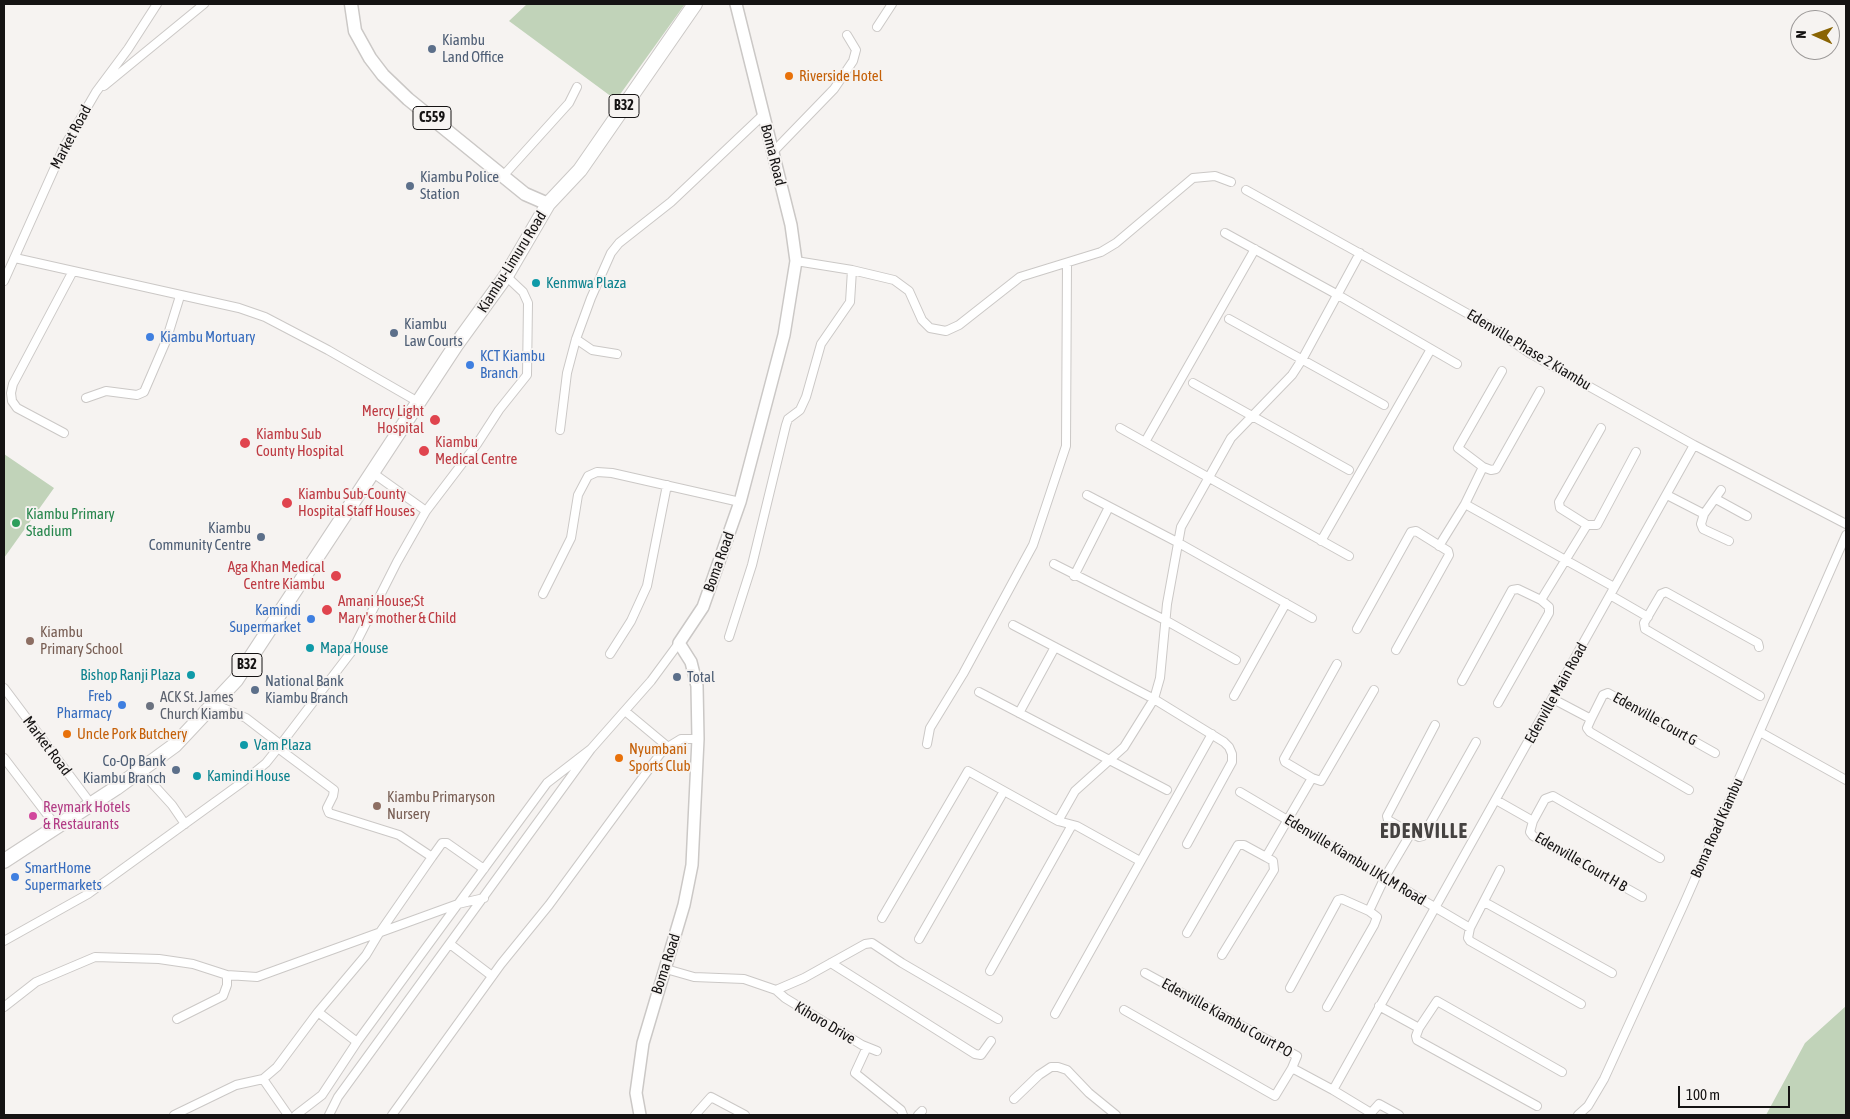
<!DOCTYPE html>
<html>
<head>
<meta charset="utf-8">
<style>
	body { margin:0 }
	#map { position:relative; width:1850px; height:1119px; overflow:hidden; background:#f6f3f1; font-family:"Asap Condensed",sans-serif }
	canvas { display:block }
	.frame { position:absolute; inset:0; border:5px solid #151313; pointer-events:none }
	.north { position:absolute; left:1790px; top:10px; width:50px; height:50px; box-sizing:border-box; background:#f6f3f1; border:1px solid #9c9998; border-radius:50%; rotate:272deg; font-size:14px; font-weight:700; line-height:20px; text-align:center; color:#151313 }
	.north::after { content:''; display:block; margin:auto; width:18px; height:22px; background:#8a6403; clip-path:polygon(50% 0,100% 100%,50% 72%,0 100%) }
	.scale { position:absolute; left:1678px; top:1086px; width:112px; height:22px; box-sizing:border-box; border:2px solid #151313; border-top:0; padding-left:6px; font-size:15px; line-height:18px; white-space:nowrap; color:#151313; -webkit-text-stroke:4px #f6f3f1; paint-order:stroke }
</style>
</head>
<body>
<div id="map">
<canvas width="1850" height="1119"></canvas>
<div class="frame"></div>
<div class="north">N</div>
<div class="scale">100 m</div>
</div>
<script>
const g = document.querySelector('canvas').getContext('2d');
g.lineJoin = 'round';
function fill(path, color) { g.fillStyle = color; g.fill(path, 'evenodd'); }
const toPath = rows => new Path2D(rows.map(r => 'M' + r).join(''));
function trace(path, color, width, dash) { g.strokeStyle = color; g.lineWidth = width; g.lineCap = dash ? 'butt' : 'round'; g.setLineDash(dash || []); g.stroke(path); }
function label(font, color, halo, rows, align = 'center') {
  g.font = font + ' "Asap Condensed",sans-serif'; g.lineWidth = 4; g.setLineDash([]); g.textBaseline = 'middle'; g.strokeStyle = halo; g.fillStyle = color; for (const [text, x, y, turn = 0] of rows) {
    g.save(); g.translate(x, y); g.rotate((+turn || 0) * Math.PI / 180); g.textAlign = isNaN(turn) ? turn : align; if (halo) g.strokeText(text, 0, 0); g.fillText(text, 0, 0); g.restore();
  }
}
const green = toPath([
	[527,4,685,4,616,100,509,21],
	[4,454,54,488,4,558],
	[1846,1006,1846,1115,1766,1115,1805,1043]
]);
const minor = toPath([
	[877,27,892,4],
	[104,86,204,4],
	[772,153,834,89,853,61,856,50,847,35],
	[503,176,569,103,577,87],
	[1246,190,1488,325,1531,354,1694,445],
	[1225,233,1338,295,1457,364],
	[15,258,239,308,265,317,328,350,420,403],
	[796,261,852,270,894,280,909,291,922,320,930,328,946,331,959,325,1020,277,1101,252,1116,243,1193,178,1215,176,1231,182],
	[4,281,64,147,96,92,128,49,157,4],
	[1229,319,1384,405],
	[576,339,592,350,617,354],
	[1502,371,1458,448,1483,467,1491,470,1496,469,1540,391],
	[1193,383,1349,470],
	[86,398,106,391,137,395,144,392,166,341,180,296],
	[1120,428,1349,556],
	[1601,428,1559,502,1560,508,1587,525,1597,525,1636,452],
	[560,430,567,373,576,339,591,298,611,253,619,243,671,202,763,115],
	[64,433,17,408,12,401,11,393,13,384,73,271],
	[1145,442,1255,249],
	[373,473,426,511],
	[1721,490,1704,514,1701,524,1703,529,1729,541],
	[1087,495,1177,542,1312,618],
	[1667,495,1704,514],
	[1716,499,1747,516],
	[1465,504,1614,587],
	[1321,541,1431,349],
	[1439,546,1465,504,1483,467],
	[1054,564,1165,620,1236,660],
	[1074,576,1109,507],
	[543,594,571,538,578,495,588,476,597,472,612,473,740,502],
	[1610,595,1648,617],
	[1013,625,1154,699,1224,742,1229,747,1232,754,1232,762,1187,844],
	[1357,629,1411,532,1416,531,1448,551,1449,555,1396,650],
	[729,637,752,565,786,425,788,419,800,410,806,397,821,344,850,302,852,270],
	[1759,647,1758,643,1666,592,1661,594,1644,623,1645,629,1760,696],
	[610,654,631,621,647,586,667,485],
	[1462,681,1512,590,1518,589,1541,600,1587,525],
	[4,688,91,804],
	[979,692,1167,790],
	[1234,696,1286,603],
	[1553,699,1591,719,1603,695,1608,693,1715,753],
	[1498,703,1549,613,1549,607,1541,600],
	[214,704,246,718,281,745],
	[625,711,667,746],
	[1019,713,1055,647],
	[1591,719,1587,728,1590,732,1689,790],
	[1760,732,1846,780],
	[927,744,930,728,963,674,1033,545,1066,446,1067,263],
	[4,758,56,826],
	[141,771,172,805,185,824],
	[1312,778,1321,781,1374,690],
	[1240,792,1470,928],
	[1496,800,1533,821,1545,799,1553,796,1660,858],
	[1058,821,1075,791,1124,747,1154,699,1160,678,1167,604,1181,527,1231,438,1292,375,1303,358,1360,253],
	[1533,821,1530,832,1533,836,1642,897],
	[1411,833,1419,837,1423,836,1476,742],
	[432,857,442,843,447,843,484,869],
	[1500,870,1470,928,1468,938,1470,941,1581,1004],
	[1483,904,1488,904,1612,973],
	[882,918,968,771,1058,821,1077,826,1140,861],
	[1187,933,1238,845,1244,845,1266,857,1312,778,1285,762,1284,759,1337,664],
	[919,939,1004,791],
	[4,941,88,894,244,781,266,763,278,748,352,651,397,562,426,511,477,444,499,410,527,375,528,303,523,292,506,276],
	[450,944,492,976],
	[1222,955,1274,870,1273,861,1266,857],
	[831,963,975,1054,981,1055,991,1041],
	[666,969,694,977,744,979,776,990,804,978,865,944,872,943,902,963,998,1019],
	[990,971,1072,825],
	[1145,973,1297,1056,1292,1068],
	[1290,988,1338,900,1342,899,1369,911],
	[776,990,785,998,862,1045,877,1051],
	[1379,1006,1419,1028,1437,1001,1562,1072],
	[4,1007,36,982,95,957,159,959,193,964,227,975,257,977,458,904,547,783,591,749],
	[1327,1007,1374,925,1377,917,1369,911,1385,877,1411,833,1388,820,1387,816,1435,725],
	[1124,1010,1275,1096,1292,1068,1333,1090,1371,1113,1370,1115],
	[318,1012,357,1042],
	[1055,1014,1212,734],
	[177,1019,223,996,227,985,227,975],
	[1419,1028,1416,1036,1417,1040,1537,1106],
	[867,1047,855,1073,901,1110,903,1115],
	[263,1079,288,1115],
	[1333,1090,1694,445,1846,524],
	[1014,1099,1039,1075,1051,1067,1058,1067,1067,1070,1089,1093,1116,1115],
	[1371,1113,1379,1104,1399,1115],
	[174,1115,236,1085,263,1079,277,1067,318,1012,366,955,378,935,432,857,399,835,329,813,327,808,333,796,334,790,278,748],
	[296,1115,322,1095,357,1042,458,904,484,898],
	[329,1115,338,1097,591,749,651,681,679,643],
	[392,1115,501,964,549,905,663,750,681,739,698,739],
	[695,1115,711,1097,745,1115],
	[918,1115,922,1111],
	[1578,1115,1588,1106,1604,1079,1683,906,1846,535]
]);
const secondary = toPath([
	[640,1115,636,1093,643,1043,684,905,692,865,698,739,697,686,691,662,679,643,703,607,740,502,784,335,796,261,791,225,736,4]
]);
const primary = toPath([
	[351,4,355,31,370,58,383,75,408,99,525,194,548,204]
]);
const trunk = toPath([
	[4,861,116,788,175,745,236,680,456,345,506,276,548,204,580,170,695,4]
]);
const markers = [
	[432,49,5,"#5c6f8a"],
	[789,76,5,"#e8710a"],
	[410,186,5,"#5c6f8a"],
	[536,283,5,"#0f9aa8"],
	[394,333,5,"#5c6f8a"],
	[150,337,5,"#3f7fe0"],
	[470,365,5,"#3f7fe0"],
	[435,420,6,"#e0444e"],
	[245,443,6,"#e0444e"],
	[424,451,6,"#e0444e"],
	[287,503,6,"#e0444e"],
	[16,523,5,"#2e9e5b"],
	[261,537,5,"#5c6f8a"],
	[336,576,6,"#e0444e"],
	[327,610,6,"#e0444e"],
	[311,619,5,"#3f7fe0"],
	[30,641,5,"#8d6e63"],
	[310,648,5,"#0f9aa8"],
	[191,675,5,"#0f9aa8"],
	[677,677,5,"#5c6f8a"],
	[255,690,5,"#5c6f8a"],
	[122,705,5,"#3f7fe0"],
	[150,706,5,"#6b7280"],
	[67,734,5,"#e8710a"],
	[244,745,5,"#0f9aa8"],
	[619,758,5,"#e8710a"],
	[176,770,5,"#5c6f8a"],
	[197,776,5,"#0f9aa8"],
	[377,806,5,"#8d6e63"],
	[33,816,5,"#d1479c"],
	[15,877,5,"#3f7fe0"]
];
const shields = [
	[624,106,30],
	[432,118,38],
	[247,665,30]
];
const shieldNames = [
	["B32",624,106],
	["C559",432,118],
	["B32",247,665]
];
const serviceNames = [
	["Kiambu",442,40],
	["Land Office",442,57],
	["Kiambu Police",420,177],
	["Station",420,194],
	["Kiambu",404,324],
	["Law Courts",404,341],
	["Kiambu",251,528,"right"],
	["Community Centre",251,545,"right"],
	["Total",687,677],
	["National Bank",265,681],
	["Kiambu Branch",265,698],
	["Co-Op Bank",166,761,"right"],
	["Kiambu Branch",166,778,"right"]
];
const foodNames = [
	["Riverside Hotel",799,76],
	["Uncle Pork Butchery",77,734],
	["Nyumbani",629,749],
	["Sports Club",629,766]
];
const streetNames = [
	["Market Road",71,137,-62],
	["Boma Road",773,155,76],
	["Kiambu-Limuru Road",512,262,-58],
	["Edenville Phase 2 Kiambu",1529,350,31],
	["Boma Road",719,562,-70],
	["Edenville Main Road",1556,693,-61],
	["Edenville Court G",1655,719,29],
	["Market Road",47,746,53],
	["Boma Road Kiambu",1717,828,-66],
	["Edenville Kiambu IJKLM Road",1355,860,31],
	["Edenville Court H B",1581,862,30],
	["Boma Road",666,964,-72],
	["Edenville Kiambu Court PO",1227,1018,29],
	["Kihoro Drive",825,1023,31]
];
const cultureNames = [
	["Kenmwa Plaza",546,283],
	["Mapa House",320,648],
	["Bishop Ranji Plaza",181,675,"right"],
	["Vam Plaza",254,745],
	["Kamindi House",207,776]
];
const shopNames = [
	["Kiambu Mortuary",160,337],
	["KCT Kiambu",480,356],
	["Branch",480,373],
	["Kamindi",301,610,"right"],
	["Supermarket",301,627,"right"],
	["Freb",112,696,"right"],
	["Pharmacy",112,713,"right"],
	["SmartHome",25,868],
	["Supermarkets",25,885]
];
const healthNames = [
	["Mercy Light",424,411,"right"],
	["Hospital",424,428,"right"],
	["Kiambu Sub",256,434],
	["County Hospital",256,451],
	["Kiambu",435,442],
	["Medical Centre",435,459],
	["Kiambu Sub-County",298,494],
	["Hospital Staff Houses",298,511],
	["Aga Khan Medical",325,567,"right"],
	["Centre Kiambu",325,584,"right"],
	["Amani House;St",338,601],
	["Mary's mother & Child",338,618]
];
const leisureNames = [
	["Kiambu Primary",26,514],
	["Stadium",26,531]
];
const educationNames = [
	["Kiambu",40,632],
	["Primary School",40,649],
	["Kiambu Primaryson",387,797],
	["Nursery",387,814]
];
const worshipNames = [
	["ACK St. James",160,697],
	["Church Kiambu",160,714]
];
const hotelNames = [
	["Reymark Hotels",43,807],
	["& Restaurants",43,824]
];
const districtNames = [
	["EDENVILLE",1424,832]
];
fill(green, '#c1d3b9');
trace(minor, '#cbc8c6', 10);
trace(secondary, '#cbc8c6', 14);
trace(primary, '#cbc8c6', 15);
trace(trunk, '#cbc8c6', 16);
trace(minor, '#fff', 8);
trace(secondary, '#fff', 11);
trace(primary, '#fff', 12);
trace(trunk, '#fff', 14);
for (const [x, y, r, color] of markers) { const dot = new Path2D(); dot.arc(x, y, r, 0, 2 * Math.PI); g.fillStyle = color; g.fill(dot); trace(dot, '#f6f3f1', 2); }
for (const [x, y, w] of shields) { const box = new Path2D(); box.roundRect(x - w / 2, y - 11.5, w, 23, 4); g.fillStyle = '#f6f3f1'; g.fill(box); trace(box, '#151313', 1); }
label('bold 14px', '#151313', null, shieldNames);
label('15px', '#4e5e75', '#f6f3f1', serviceNames, 'left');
label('15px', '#c56008', '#f6f3f1', foodNames, 'left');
label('15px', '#151313', '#f6f3f1', streetNames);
label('15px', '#0d838f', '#f6f3f1', cultureNames, 'left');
label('15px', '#366cbe', '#f6f3f1', shopNames, 'left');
label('15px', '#be3a42', '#f6f3f1', healthNames, 'left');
label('15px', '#27864d', '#f6f3f1', leisureNames, 'left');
label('15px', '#785e54', '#f6f3f1', educationNames, 'left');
label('15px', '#5b616d', '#f6f3f1', worshipNames, 'left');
label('15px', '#b23c85', '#f6f3f1', hotelNames, 'left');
g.letterSpacing = '1px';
label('bold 20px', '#454241', '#f6f3f1', districtNames);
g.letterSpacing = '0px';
</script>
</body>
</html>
